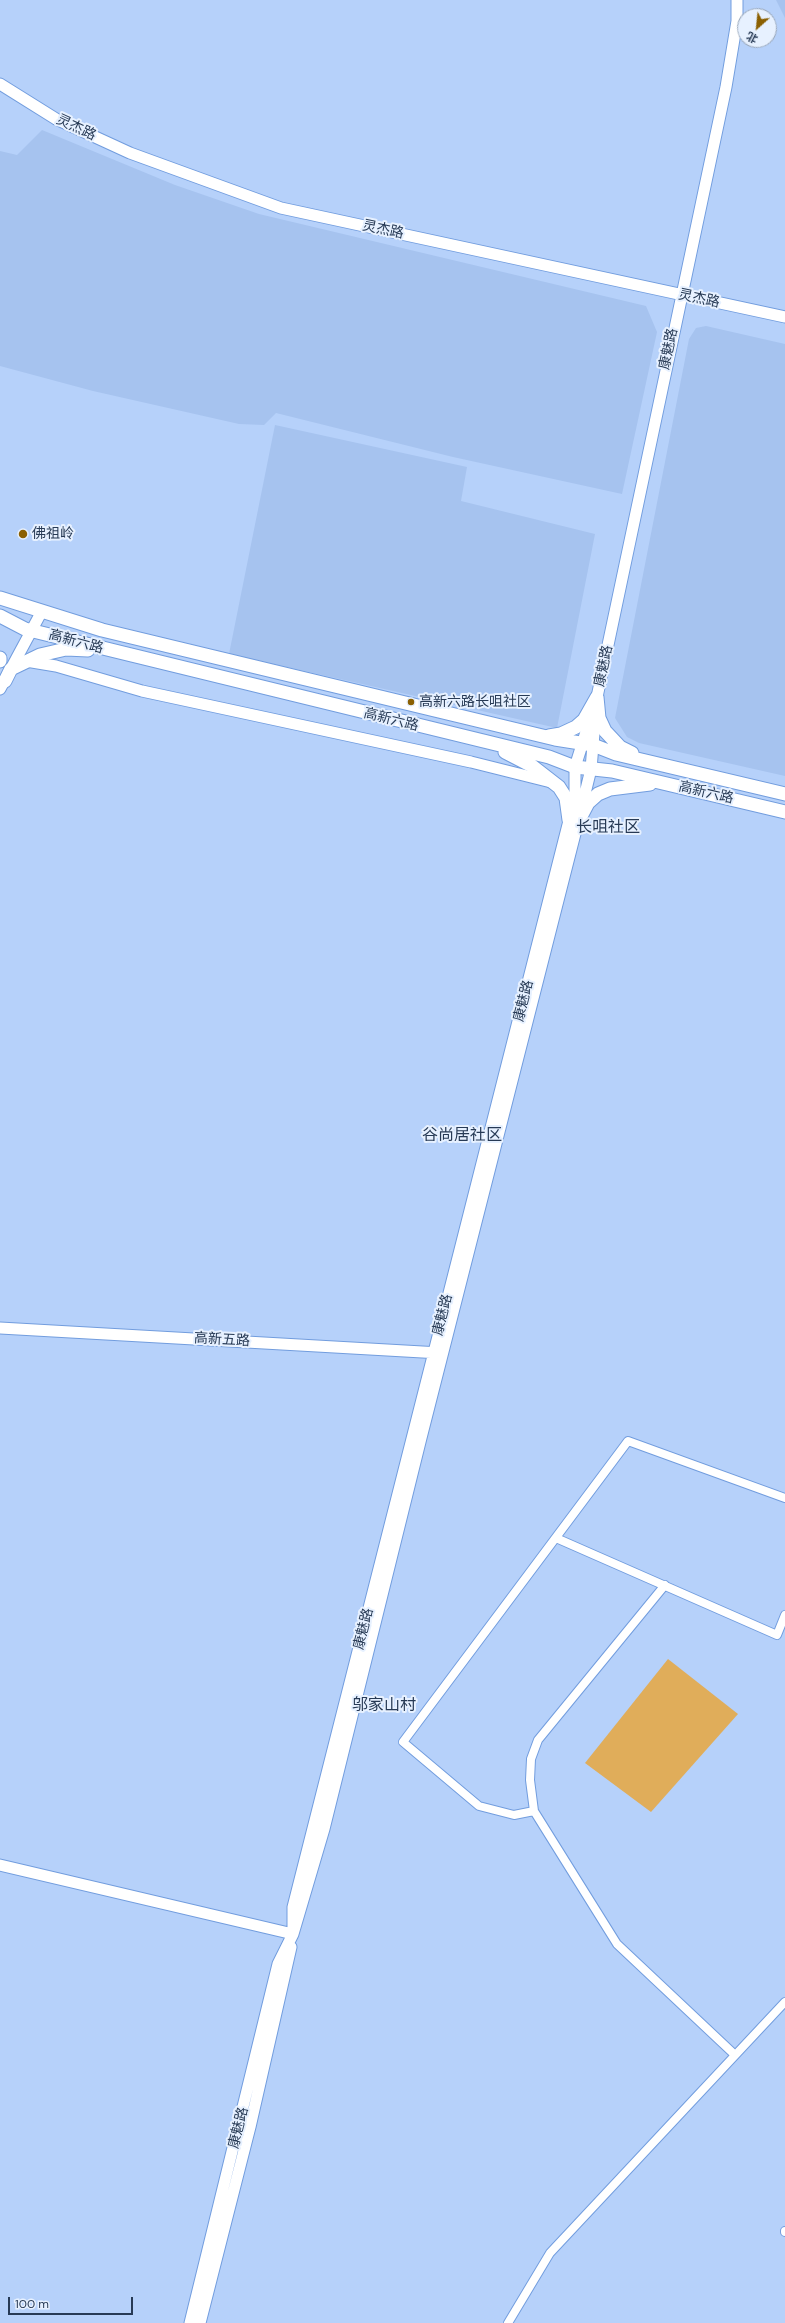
<!DOCTYPE html>
<html>
<head>
<meta charset="utf-8">
<style>
	body { margin:0 }
	#map { position:relative; width:785px; height:2323px; overflow:hidden; background:#b6d1fa; font-family:"DM Sans","Noto Sans SC",sans-serif }
	canvas { display:block }
	.north { position:absolute; left:737px; top:8px; width:40px; height:40px; box-sizing:border-box; background:#e7f1ff; border:1px solid #9aa8bb; border-radius:50%; rotate:207deg; font-size:11px; font-weight:700; line-height:16px; text-align:center; color:#273a55 }
	.north::after { content:''; display:block; margin:auto; width:14px; height:18px; background:#8b6002; clip-path:polygon(50% 0,100% 100%,50% 72%,0 100%) }
	.scale { position:absolute; left:8px; top:2297px; width:125px; height:18px; box-sizing:border-box; border:2px solid #273a55; border-top:0; padding-left:5px; font-size:12px; line-height:14px; white-space:nowrap; color:#273a55; -webkit-text-stroke:3px #e7f1ff; paint-order:stroke }
</style>
</head>
<body>
<div id="map">
<canvas width="785" height="2323"></canvas>
<div class="north">北</div>
<div class="scale">100 m</div>
</div>
<script>
const g = document.querySelector('canvas').getContext('2d');
g.lineJoin = 'round';
function fill(path, color) { g.fillStyle = color; g.fill(path, 'evenodd'); }
const toPath = rows => new Path2D(rows.map(r => 'M' + r).join(''));
function trace(path, color, width, dash) { g.strokeStyle = color; g.lineWidth = width; g.lineCap = dash ? 'butt' : 'round'; g.setLineDash(dash || []); g.stroke(path); }
function label(font, color, halo, rows, align = 'center') {
  g.font = font + ' "DM Sans","Noto Sans SC",sans-serif'; g.lineWidth = 4; g.setLineDash([]); g.textBaseline = 'middle'; g.strokeStyle = halo; g.fillStyle = color; for (const [text, x, y, turn = 0] of rows) {
    g.save(); g.translate(x, y); g.rotate((+turn || 0) * Math.PI / 180); g.textAlign = isNaN(turn) ? turn : align; if (halo) g.strokeText(text, 0, 0); g.fillText(text, 0, 0); g.restore();
  }
}
const built = toPath([
	[776,0,785,0,785,18],
	[42,130,175,185,259,214,646,306,657,332,622,494,453,457,276,413,264,425,239,424,93,391,0,366,0,151,17,155],
	[706,326,785,344,785,776,639,743,627,737,615,718,689,339,696,328],
	[275,425,467,467,461,501,595,534,557,728,229,654]
]);
const green = toPath([
	[668,1659,738,1714,651,1812,585,1763]
]);
const street = toPath([
	[556,1538,777,1635,785,1615],
	[665,1585,538,1740,531,1759,530,1780,534,1811,617,1944,735,2055],
	[534,1811,514,1815,479,1806,403,1742,628,1441,785,1498],
	[785,2231,785,2232],
	[508,2323,550,2253,785,2002]
]);
const secondary = toPath([
	[0,84,56,119,130,153,281,208,785,317],
	[26,661,56,666,142,691,471,762,551,782],
	[0,689,42,611],
	[597,697,591,769,578,822,421,1438,324,1829,293,1934,293,1907,575,797,575,767,597,697],
	[597,697,726,87,737,21,737,0],
	[0,1328,440,1353],
	[0,1865,293,1934],
	[190,2323,278,1964,293,1934],
	[200,2323,250,2127,291,1947]
]);
const primary = toPath([
	[0,598,102,630,555,739,593,745,616,754,785,794],
	[0,616,25,629,549,757,575,767,612,771,785,812],
	[0,658,0,661],
	[5,681,11,669,40,655,66,649,88,650],
	[549,736,561,734,576,727,584,720,597,697,599,718,605,731,620,747,632,753],
	[505,752,532,766,559,787,566,798,569,820],
	[578,822,588,803,598,794,610,789,650,784]
]);
const markers = [
	[23,534,5,"#8b6002"],
	[411,702,4,"#8b6002"]
];
const streetNames = [
	["灵杰路",76,128,25],
	["灵杰路",383,230,12],
	["灵杰路",699,299,12],
	["康魅路",669,349,-78],
	["高新六路",76,642,15],
	["康魅路",604,666,-78],
	["高新六路",391,720,14],
	["高新六路",706,793,13],
	["康魅路",524,1001,-76],
	["康魅路",443,1315,-76],
	["高新五路",222,1340,3],
	["康魅路",364,1629,-76],
	["康魅路",239,2128,-76]
];
const poiNames = [
	["佛祖岭",32,534],
	["高新六路长咀社区",419,702]
];
const quarterNames = [
	["长咀社区",608,828],
	["谷尚居社区",462,1136],
	["邬家山村",384,1706]
];
fill(built, '#a6c3ef');
fill(green, '#e0ad5a');
trace(street, '#729dde', 10);
trace(secondary, '#729dde', 13);
trace(primary, '#729dde', 15);
trace(street, '#fff', 8);
trace(secondary, '#fff', 11);
trace(primary, '#fff', 13);
for (const [x, y, r, color] of markers) { const dot = new Path2D(); dot.arc(x, y, r, 0, 2 * Math.PI); g.fillStyle = color; g.fill(dot); trace(dot, '#e7f1ff', 1.5); }
label('14px', '#273a55', '#e7f1ff', streetNames);
label('14px', '#273a55', '#e7f1ff', poiNames, 'left');
label('16px', '#273a55', '#e7f1ff', quarterNames);
</script>
</body>
</html>
